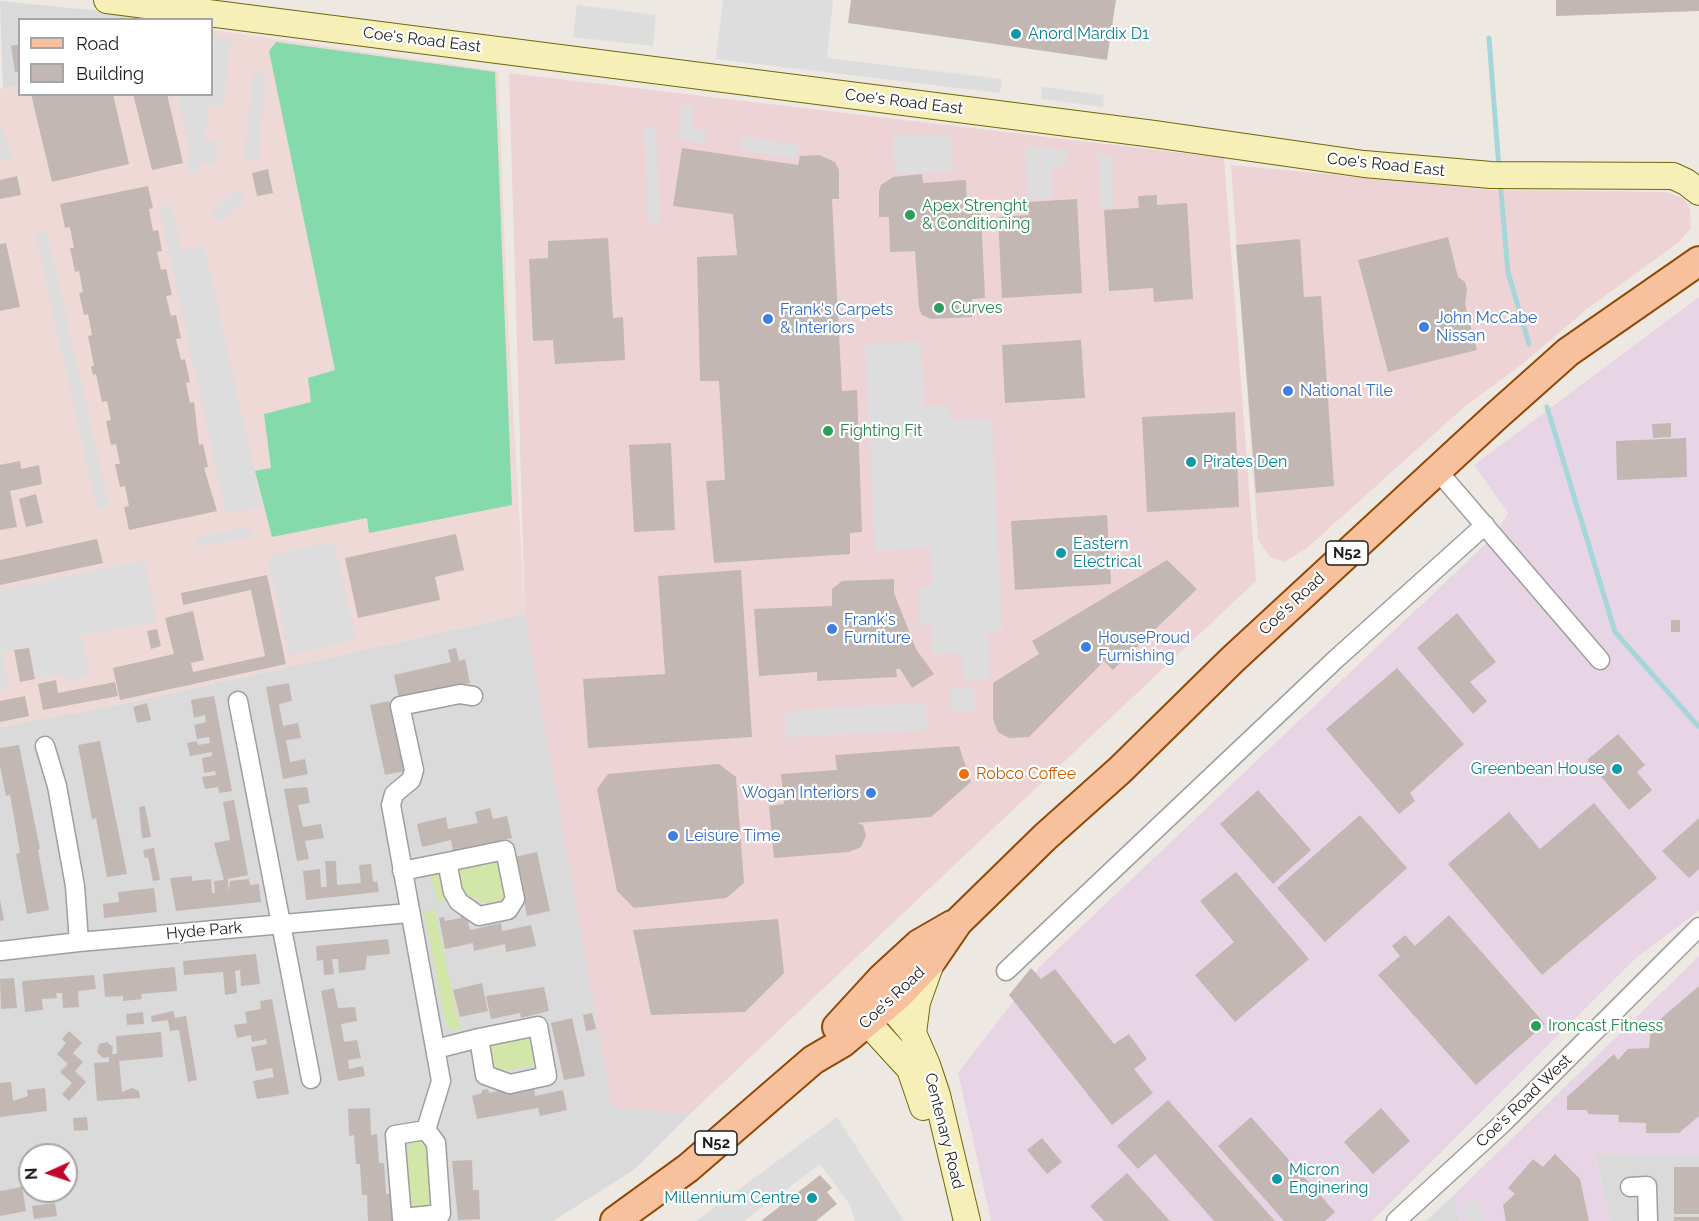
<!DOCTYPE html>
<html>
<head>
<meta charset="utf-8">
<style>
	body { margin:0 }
	#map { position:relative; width:1699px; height:1221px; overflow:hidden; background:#eee8e3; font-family:Raleway,sans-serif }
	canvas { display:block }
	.legend { position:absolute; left:18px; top:18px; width:195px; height:78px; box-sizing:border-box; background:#fff; border:2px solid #a5a5a5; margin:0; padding:8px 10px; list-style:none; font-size:18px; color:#1d1d1d }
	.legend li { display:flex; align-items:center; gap:12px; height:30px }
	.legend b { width:30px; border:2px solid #a5a5a5 }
	.north { position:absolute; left:18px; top:1143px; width:60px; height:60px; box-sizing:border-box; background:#fff; border:2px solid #a5a5a5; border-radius:50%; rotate:267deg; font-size:16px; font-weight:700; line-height:24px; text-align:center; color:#1d1d1d }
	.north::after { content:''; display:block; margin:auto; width:21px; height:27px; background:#c20828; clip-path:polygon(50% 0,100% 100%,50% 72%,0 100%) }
</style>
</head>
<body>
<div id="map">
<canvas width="1699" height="1221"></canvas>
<ul class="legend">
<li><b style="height:8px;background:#f8c19e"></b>Road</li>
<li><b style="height:16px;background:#c2b7b3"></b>Building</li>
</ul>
<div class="north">N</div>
</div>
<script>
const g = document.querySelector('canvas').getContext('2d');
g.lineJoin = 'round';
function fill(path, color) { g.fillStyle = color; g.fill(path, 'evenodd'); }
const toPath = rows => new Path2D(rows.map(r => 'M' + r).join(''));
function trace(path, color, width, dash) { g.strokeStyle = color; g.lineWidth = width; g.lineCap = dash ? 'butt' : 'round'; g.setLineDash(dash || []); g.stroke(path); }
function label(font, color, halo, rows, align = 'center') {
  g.font = font + ' Raleway,sans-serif'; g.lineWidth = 4.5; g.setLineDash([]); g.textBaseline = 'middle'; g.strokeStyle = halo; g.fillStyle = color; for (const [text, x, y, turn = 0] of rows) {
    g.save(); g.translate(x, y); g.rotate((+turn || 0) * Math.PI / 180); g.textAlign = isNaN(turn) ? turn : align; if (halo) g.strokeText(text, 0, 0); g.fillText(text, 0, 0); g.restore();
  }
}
const residential = toPath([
	[0,1,161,17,163,19,20,20,19,85,3,89],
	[525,614,612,1106,690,1114,635,1169,553,1221,0,1221,0,727,127,703],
	[30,1155,66,1155,66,1191,30,1191],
	[1595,1154,1699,1156,1699,1221,1610,1221],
	[1454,1195,1460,1221,1426,1221]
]);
const commercial = toPath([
	[509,73,1224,158,1256,581,690,1114,612,1107,525,616],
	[1231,165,1492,190,1667,192,1685,199,1690,209,1691,228,1679,242,1587,309,1521,365,1463,408,1307,548,1284,562,1270,557,1258,540]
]);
const industrial = toPath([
	[1699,297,1699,911,1637,957,1372,1221,991,1221,958,1073,1042,964,1494,536,1508,513,1474,465],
	[1699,956,1699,1156,1595,1154,1610,1221,1460,1221,1454,1195]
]);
const military = toPath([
	[212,30,498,71,507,303,525,614,127,703,0,727,0,89,19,85,20,94,212,94]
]);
const grass = toPath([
	[498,860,504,897,494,903,486,903,465,895,458,867],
	[429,874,441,874,448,896,446,900,438,902],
	[435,910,460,1030,451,1029,446,1025,424,912],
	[532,1033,537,1064,499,1072,493,1069,488,1045],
	[418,1140,427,1143,434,1206,415,1209,410,1203,407,1148]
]);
const pitch = toPath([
	[276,42,495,72,512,505,369,533,367,518,272,537,255,471,271,468,264,414,311,402,308,378,335,370,269,51]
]);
const parking = toPath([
	[723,0,833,0,827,58,1002,79,1000,93,716,59],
	[577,5,656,15,653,46,573,37],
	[212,36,231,39,223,106,209,105,204,139,219,142,214,165,200,163,198,174,187,173,189,151,177,95,212,94],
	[253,73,266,74,258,161,244,160],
	[1042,87,1104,95,1103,107,1041,99],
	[682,103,694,104,692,129,706,131,705,143,678,140],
	[0,126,14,158,0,161],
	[656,128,660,222,648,222,644,128],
	[951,134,953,171,895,174,893,136],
	[742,136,799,145,797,159,740,150],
	[1025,146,1067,150,1066,167,1051,166,1053,198,1028,199],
	[1111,155,1113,207,1101,208,1098,156],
	[237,188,247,198,221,223,211,213],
	[171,205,181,250,204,245,262,506,226,514,159,207],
	[47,231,109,506,97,509,35,234],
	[921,341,924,406,949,405,950,420,992,419,1002,632,988,633,990,680,963,681,962,653,932,654,931,625,920,625,918,588,932,587,930,548,875,551,865,344],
	[250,526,252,537,199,547,197,537],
	[334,541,356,640,289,655,267,556],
	[145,560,157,621,82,636,89,676,64,681,62,675,36,679,30,647,3,652,10,689,0,691,0,590],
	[974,687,975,711,951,712,950,688],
	[926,703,927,730,786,737,785,711],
	[837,1117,904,1221,855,1221,850,1205,820,1164,744,1221,696,1221],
	[1479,1201,1483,1221,1467,1221,1463,1204]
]);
const stream = toPath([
	[1489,38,1499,169],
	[1500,181,1508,272,1529,344],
	[1547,407,1615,632,1699,727]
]);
const building = toPath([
	[851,0,1116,0,1107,60,848,23],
	[1556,0,1699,0,1699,11,1556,16],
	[20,44,20,72,15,72,11,46],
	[31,94,113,94,129,164,52,182],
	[133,94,167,94,183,163,152,170],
	[682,148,798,165,800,156,819,155,835,162,839,170,839,199,832,199,842,391,857,390,862,532,850,533,850,554,714,563,706,481,725,480,719,381,700,381,697,257,737,255,733,214,673,206],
	[268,169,273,193,257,196,252,173],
	[922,174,923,183,966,180,967,214,981,213,985,298,972,299,972,317,931,319,922,315,919,308,915,251,890,252,889,217,879,217,879,191,881,185,893,177],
	[17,176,21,195,0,199,0,180],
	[148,186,153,208,149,209,153,231,158,230,162,251,157,252,161,270,166,269,172,295,166,296,171,316,176,315,181,338,176,339,181,360,185,359,190,382,186,383,190,403,194,402,199,445,203,444,208,467,204,468,217,511,129,530,124,507,129,506,125,486,120,487,115,464,120,464,116,444,111,445,106,421,111,420,107,401,102,402,96,374,93,375,91,366,94,366,88,336,92,335,88,314,84,315,79,293,83,292,79,271,75,272,70,248,74,248,70,227,65,228,60,204],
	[1157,195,1157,205,1187,203,1193,299,1154,302,1153,288,1109,291,1104,210,1139,208,1138,196],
	[1077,199,1082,293,1002,298,998,217,1029,215,1028,202],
	[1448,237,1458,277,1465,282,1467,290,1465,304,1477,350,1388,372,1358,260],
	[608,238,613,318,623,317,625,360,555,364,553,340,533,341,529,259,548,258,548,241],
	[1300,239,1304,297,1321,296,1334,486,1256,493,1236,245],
	[6,243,20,307,0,311,0,244],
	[1081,340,1085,398,1005,403,1002,345],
	[1235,412,1239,507,1147,512,1142,417],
	[1671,423,1671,437,1653,438,1652,424],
	[1686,438,1687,477,1617,480,1616,441],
	[671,443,675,530,634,532,629,445],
	[20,461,21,469,39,465,42,484,10,491,17,527,0,530,0,465],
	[36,494,43,523,26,527,19,499],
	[1107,515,1111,584,1015,590,1011,521],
	[456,534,464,570,435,577,440,600,358,618,345,558],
	[97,539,103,563,0,585,0,560],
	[1167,560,1197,589,1113,670,1104,661,1029,737,1009,738,998,732,993,719,993,683,1039,654,1032,641],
	[741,570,752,737,588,748,583,679,665,674,658,576],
	[267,575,286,664,120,700,113,668,174,654,165,618,193,611,204,660,191,663,193,672,265,656,251,590,183,605,181,593],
	[894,579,894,593,916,649,934,674,912,688,900,669,896,669,897,677,817,681,817,672,759,676,754,609,832,606,832,589,842,581],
	[1457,613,1496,662,1470,682,1487,701,1473,714,1417,648],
	[1671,620,1680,620,1680,632,1671,632],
	[157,629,161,646,151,649,147,631],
	[29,648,35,679,20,682,14,650],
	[456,648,459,661,465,659,470,683,399,699,394,675,451,662,448,650],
	[1397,668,1464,744,1410,793,1415,801,1399,814,1326,729],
	[56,680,58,693,115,682,118,696,43,710,38,684],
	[289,683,292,701,279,704,283,726,298,723,301,738,286,740,290,762,305,759,308,774,283,779,266,687],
	[25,696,29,716,0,722,0,701],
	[214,696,232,791,219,793,218,787,205,789,202,777,216,775,215,771,204,773,202,758,212,756,212,752,190,756,187,743,197,741,198,745,210,743,209,737,197,739,194,725,206,722,205,715,194,718,191,700],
	[389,701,405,771,385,775,370,705],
	[147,703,151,720,137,723,133,707],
	[1618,734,1645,765,1637,772,1652,790,1629,810,1587,760],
	[100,741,127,874,107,877,96,818,92,819,78,745],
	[19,745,40,849,38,850,49,910,27,914,16,854,20,853,15,823,10,795,6,796,0,766,0,748],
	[959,746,971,782,931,817,857,823,863,825,866,836,861,847,849,852,774,858,769,806,784,804,781,774,837,770,835,755],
	[719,764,736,777,744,883,726,898,634,908,617,891,597,789,608,774],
	[307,787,310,803,298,805,303,827,321,824,324,838,305,841,309,859,297,861,284,789],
	[1258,790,1311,850,1273,884,1220,824],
	[234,800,248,875,228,879,229,892,230,881,249,879,250,885,259,884,261,902,176,911,170,878,192,876,192,881,211,879,212,893,215,893,214,881,224,880,214,843,230,840,223,802],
	[1594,803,1657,878,1542,975,1448,864,1509,812,1540,849],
	[145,806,151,837,142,838,139,807],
	[490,808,493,819,507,816,512,838,453,851,451,840,422,847,417,824,446,817,448,829,478,823,475,812],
	[1360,815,1407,868,1325,942,1277,888],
	[1699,818,1699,869,1689,878,1662,851],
	[154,848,160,880,153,881,148,857,145,858,143,850],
	[537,852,550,911,527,916,515,857],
	[325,861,336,861,337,885,361,883,359,865,371,864,373,882,377,881,379,892,306,900,303,871,320,869,321,887,327,887],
	[1236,872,1309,959,1235,1022,1195,975,1234,942,1200,901],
	[154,888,157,912,104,918,103,904,119,902,118,892],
	[0,900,4,920,0,921],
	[466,913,470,930,501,923,502,931,531,925,536,946,506,952,505,944,474,951,473,943,445,949,439,918,444,917,445,921,461,918,460,914],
	[1449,915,1545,1024,1476,1085,1378,975,1400,956,1392,946,1405,935,1415,946],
	[778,919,784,973,745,1012,651,1015,633,930],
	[388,939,390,954,367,956,365,970,339,973,338,959,332,959,334,974,324,975,323,960,317,961,316,946],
	[256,954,260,984,241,986,240,970,235,971,237,993,225,995,223,972,184,975,183,961],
	[175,967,177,991,141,994,142,999,123,1001,123,996,105,997,103,974],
	[1031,968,1041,979,1055,969,1114,1044,1129,1034,1147,1059,1134,1069,1153,1093,1112,1125,1009,995],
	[94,975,96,989,78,991,79,1007,63,1008,62,993,56,993,57,998,42,999,43,1010,25,1012,22,981],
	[14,978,17,1008,1,1009,0,979],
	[482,983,488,1011,460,1017,453,990],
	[1699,986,1699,1116,1679,1133,1646,1133,1646,1123,1618,1122,1619,1115,1588,1114,1587,1110,1567,1110,1567,1097,1614,1054,1618,1060,1628,1049,1649,1048,1651,1027],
	[544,987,549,1011,521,1018,520,1013,491,1019,486,996],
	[334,988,338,1008,355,1007,357,1021,341,1024,344,1042,357,1040,361,1058,348,1060,349,1069,363,1066,365,1076,338,1081,321,991],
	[272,999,289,1094,257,1099,253,1081,274,1077,272,1068,256,1071,251,1047,267,1044,266,1039,252,1042,251,1035,237,1038,234,1025,247,1023,245,1012,261,1009,260,1001],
	[173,1011,175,1018,186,1016,197,1080,188,1082,179,1030,170,1031,168,1020,152,1022,151,1016],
	[143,1012,144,1024,127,1025,126,1014],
	[592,1013,596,1029,586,1031,583,1015],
	[572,1018,585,1076,564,1080,551,1023],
	[69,1031,82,1043,73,1053,83,1062,75,1071,86,1082,69,1101,62,1094,72,1083,60,1072,68,1064,57,1054,66,1043,62,1039],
	[161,1032,163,1057,119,1061,122,1092,132,1088,139,1091,140,1098,97,1101,94,1063,109,1062,109,1057,103,1058,97,1052,99,1044,107,1042,113,1047,112,1054,117,1054,116,1036],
	[11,1082,13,1101,28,1096,27,1090,45,1088,47,1111,0,1117,0,1083],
	[534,1087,535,1096,563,1090,567,1110,540,1116,538,1108,477,1119,472,1096,482,1093,482,1090,488,1089,489,1093,505,1089,506,1093],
	[1168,1100,1275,1221,1214,1221,1155,1154,1138,1169,1117,1146],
	[370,1108,371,1135,377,1134,379,1163,384,1163,386,1194,392,1194,393,1221,368,1221,367,1195,362,1195,360,1164,356,1164,354,1135,349,1136,348,1109],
	[1381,1108,1410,1141,1373,1174,1344,1142],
	[87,1117,88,1130,74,1131,73,1118],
	[1251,1117,1335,1212,1325,1221,1284,1221,1218,1146],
	[1042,1138,1062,1162,1047,1174,1027,1150],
	[1555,1154,1580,1179,1589,1221,1506,1221,1503,1205,1515,1194,1508,1188,1533,1159,1543,1167],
	[472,1160,473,1190,479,1190,480,1219,458,1220,452,1161],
	[1674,1167,1699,1167,1699,1214,1674,1214],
	[1127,1173,1170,1221,1104,1221,1090,1206],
	[820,1175,832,1188,827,1192,837,1204,816,1221,761,1221],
	[22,1187,26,1211,0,1216,0,1191],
	[55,1203,57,1216,34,1219,32,1206],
	[1674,1217,1699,1217,1699,1221,1674,1221]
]);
const street = toPath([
	[1437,470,1600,660],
	[238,701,311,1079],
	[45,746,57,786,75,886,79,942],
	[402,871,447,862,505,850,515,899,508,910,479,916,459,902,453,892,447,862],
	[0,951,79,942,409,913],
	[1006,971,1336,659,1485,525],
	[436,1049,479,1038,485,1075,510,1084,547,1076,538,1026,479,1038],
	[426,1130,395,1135,402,1218,441,1214,436,1143,426,1130,441,1081,391,805,394,794,411,780,414,770,400,706,460,694,473,696],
	[1630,1187,1647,1186,1648,1221],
	[1396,1221,1503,1123,1699,927]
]);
const secondary = toPath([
	[107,0,1154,134,1364,164,1491,175,1673,176,1686,182,1699,192],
	[869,997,897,1014,913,1033,927,1065,937,1095,967,1221],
	[857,1005,867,1022,910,1069,923,1107],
	[913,1033,917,1002,931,963]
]);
const primary = toPath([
	[837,1027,882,978,919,944,952,925],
	[615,1221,688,1168,813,1060,842,1043,899,995,932,960,958,922,1045,837,1120,770,1232,660,1494,418,1568,352,1699,261]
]);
const markers = [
	[1016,34,6,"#0f9aa8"],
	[910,215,6,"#2e9e5b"],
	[939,308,6,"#2e9e5b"],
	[768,319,6,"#3f7fe0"],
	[1424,327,6,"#3f7fe0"],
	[1288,391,6,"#3f7fe0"],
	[828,431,6,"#2e9e5b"],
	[1191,462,6,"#0f9aa8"],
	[1061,553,6,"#0f9aa8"],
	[832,629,6,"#3f7fe0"],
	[1086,647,6,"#3f7fe0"],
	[1617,769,6,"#0f9aa8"],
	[964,774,6,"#e8710a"],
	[871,793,6,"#3f7fe0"],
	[673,836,6,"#3f7fe0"],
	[1536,1026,6,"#2e9e5b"],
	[1277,1179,6,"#0f9aa8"],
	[812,1198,6,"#0f9aa8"]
];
const shields = [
	[1347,553,42],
	[716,1143,42]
];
const shieldNames = [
	["N52",1347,553],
	["N52",716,1143]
];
const cultureNames = [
	["Anord Mardix D1",1028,34],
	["Pirates Den",1203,462],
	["Eastern",1073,544],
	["Electrical",1073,562],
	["Greenbean House",1605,769,"right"],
	["Micron",1289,1170],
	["Enginering",1289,1188],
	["Millennium Centre",800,1198,"right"]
];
const streetNames = [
	["Coe's Road East",422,40,7],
	["Coe's Road East",904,102,7],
	["Coe's Road East",1386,165,6],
	["Coe's Road",1292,604,-43],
	["Hyde Park",204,931,-5],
	["Coe's Road",892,998,-43],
	["Coe's Road West",1524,1101,-44],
	["Centenary Road",944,1131,76]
];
const leisureNames = [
	["Apex Strenght",922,206],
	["& Conditioning",922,224],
	["Curves",951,308],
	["Fighting Fit",840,431],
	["Ironcast Fitness",1548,1026]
];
const shopNames = [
	["Frank's Carpets",780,310],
	["& Interiors",780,328],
	["John McCabe",1436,318],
	["Nissan",1436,336],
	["National Tile",1300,391],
	["Frank's",844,620],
	["Furniture",844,638],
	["HouseProud",1098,638],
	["Furnishing",1098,656],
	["Wogan Interiors",859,793,"right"],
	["Leisure Time",685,836]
];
const foodNames = [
	["Robco Coffee",976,774]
];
fill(residential, '#dbdada');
fill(commercial, '#eed3d6');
fill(industrial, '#e7d5e6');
fill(military, '#efd9d7');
fill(grass, '#d2e6aa');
fill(pitch, '#84daaa');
fill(parking, '#ddd');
trace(stream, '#a5d7da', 5);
fill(building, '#c2b7b3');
trace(street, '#9e9e9e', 21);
trace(secondary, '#6f6809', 28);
trace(primary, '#904a06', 32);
trace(street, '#fff', 18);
trace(secondary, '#f7efb8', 26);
trace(primary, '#f8c19e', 28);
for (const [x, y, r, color] of markers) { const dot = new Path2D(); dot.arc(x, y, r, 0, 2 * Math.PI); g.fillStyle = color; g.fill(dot); trace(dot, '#fff', 2); }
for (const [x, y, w] of shields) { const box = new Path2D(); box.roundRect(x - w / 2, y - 12, w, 24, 4.5); g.fillStyle = '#fff'; g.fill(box); trace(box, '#1d1d1d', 1.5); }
label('bold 15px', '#1d1d1d', null, shieldNames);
label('16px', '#0d838f', '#fff', cultureNames, 'left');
label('16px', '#1d1d1d', '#fff', streetNames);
label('16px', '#27864d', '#fff', leisureNames, 'left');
label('16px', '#366cbe', '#fff', shopNames, 'left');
label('16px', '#c56008', '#fff', foodNames, 'left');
</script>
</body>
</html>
